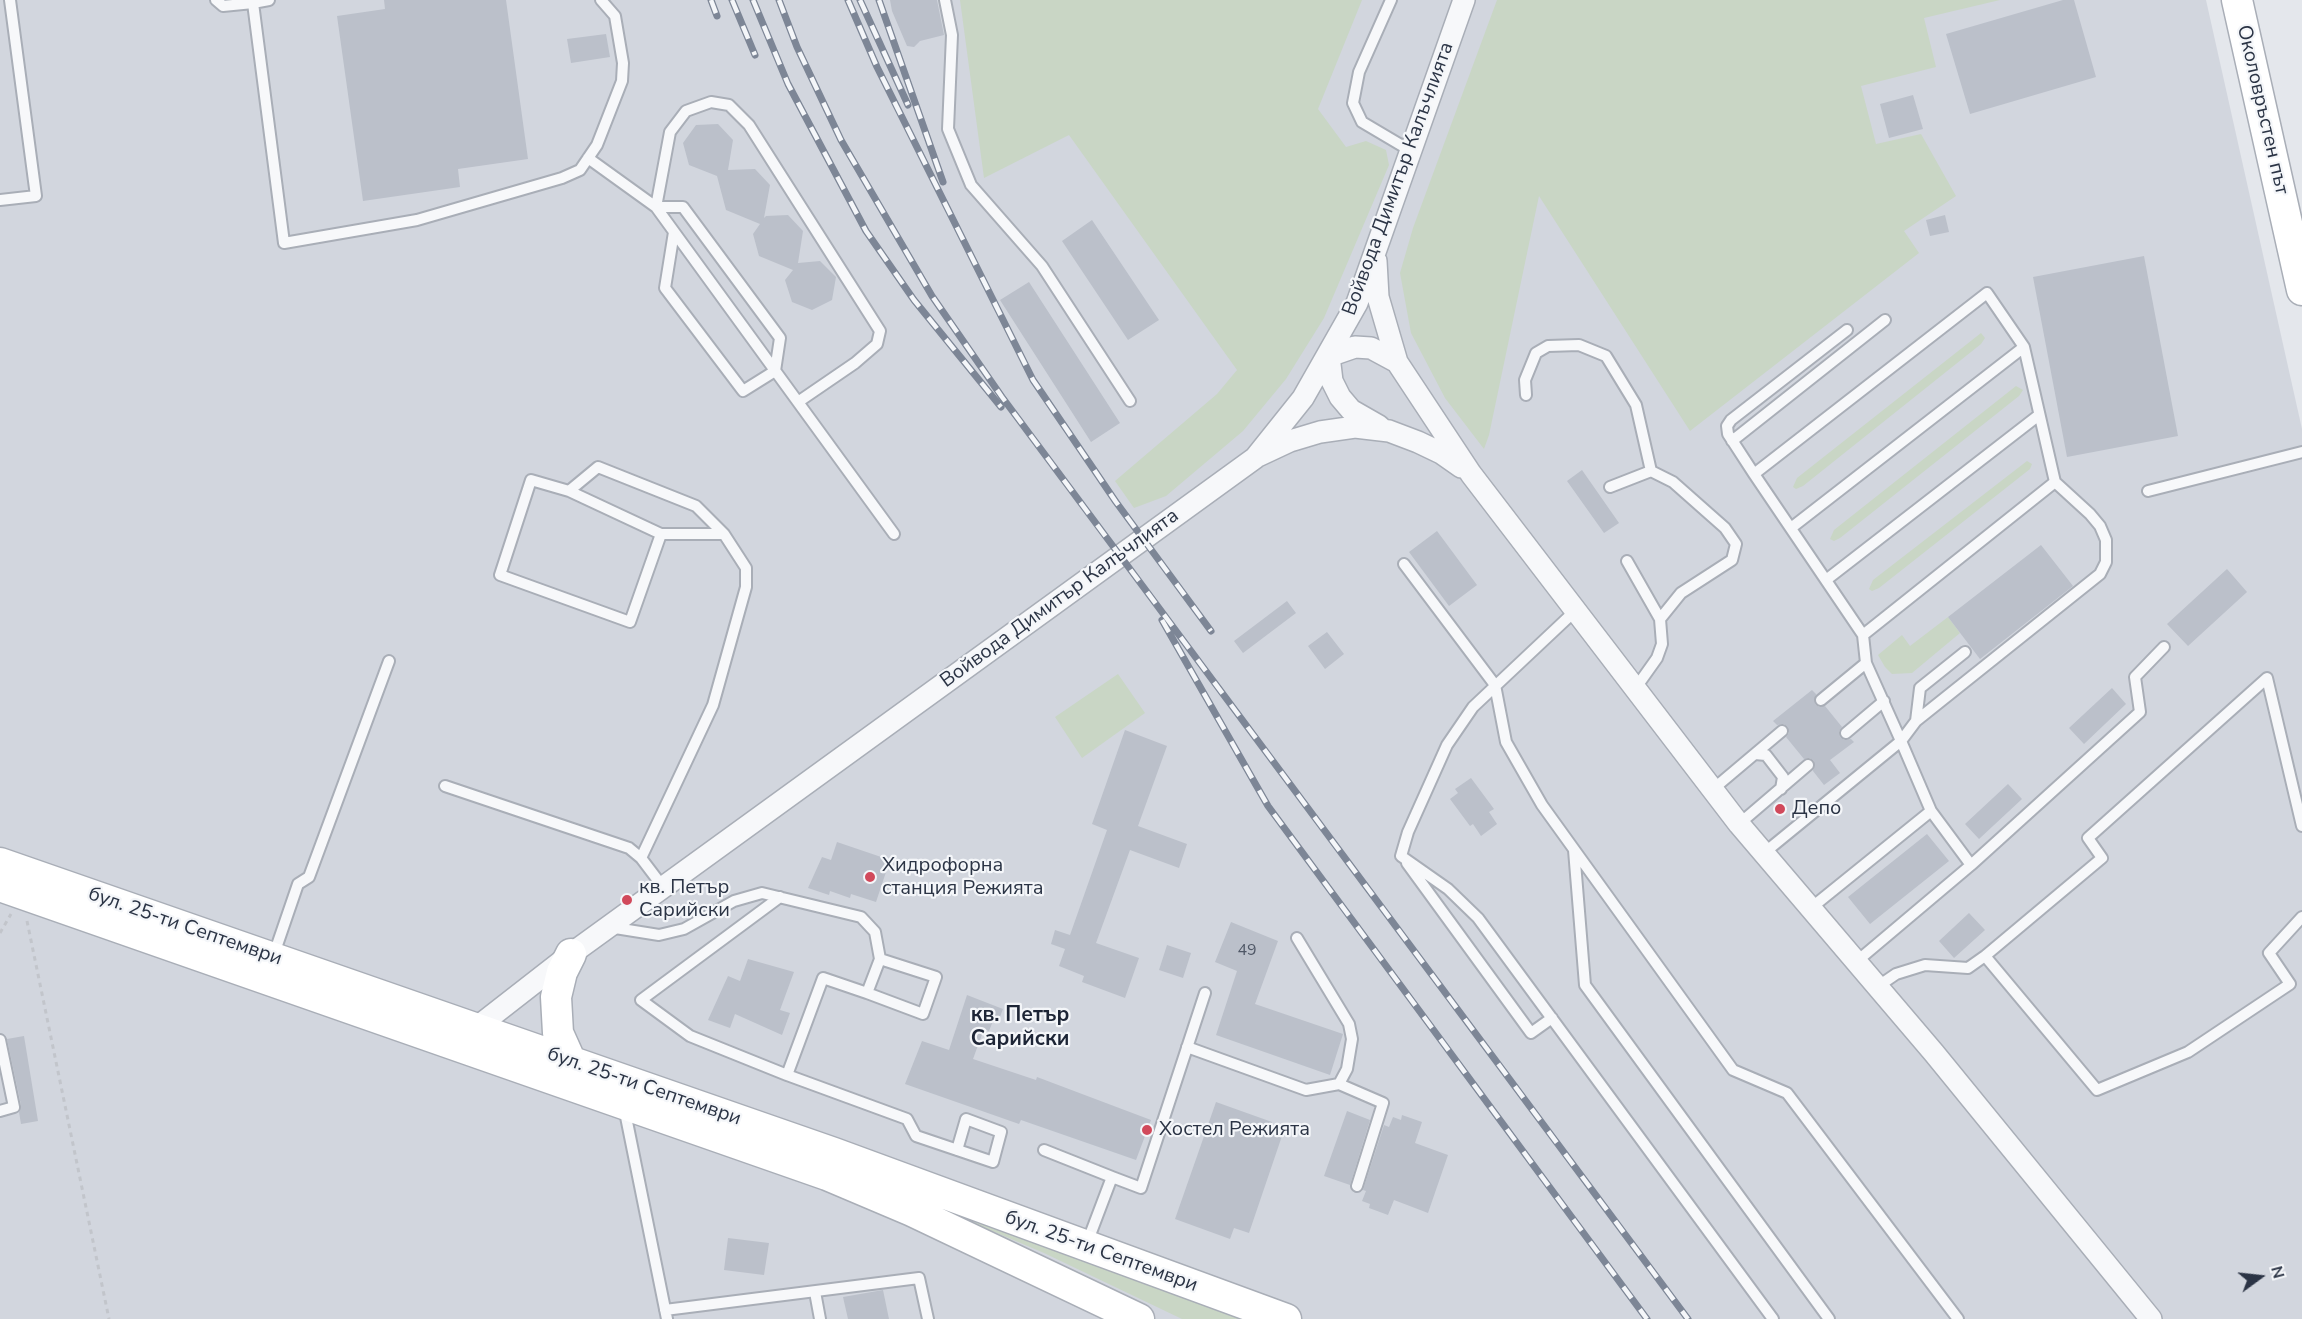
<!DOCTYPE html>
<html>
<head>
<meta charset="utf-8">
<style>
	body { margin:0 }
	#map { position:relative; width:2302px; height:1319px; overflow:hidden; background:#e4e7ec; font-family:"Nunito Sans",sans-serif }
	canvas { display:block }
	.north { position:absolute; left:2230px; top:1247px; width:60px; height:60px; -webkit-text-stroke:4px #f4f6f9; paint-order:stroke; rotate:75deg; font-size:16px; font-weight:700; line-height:24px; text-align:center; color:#2b3445 }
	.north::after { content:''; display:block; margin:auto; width:21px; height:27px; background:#2b3445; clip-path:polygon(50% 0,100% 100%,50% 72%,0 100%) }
</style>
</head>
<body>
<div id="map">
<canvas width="2302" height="1319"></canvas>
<div class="north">N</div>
</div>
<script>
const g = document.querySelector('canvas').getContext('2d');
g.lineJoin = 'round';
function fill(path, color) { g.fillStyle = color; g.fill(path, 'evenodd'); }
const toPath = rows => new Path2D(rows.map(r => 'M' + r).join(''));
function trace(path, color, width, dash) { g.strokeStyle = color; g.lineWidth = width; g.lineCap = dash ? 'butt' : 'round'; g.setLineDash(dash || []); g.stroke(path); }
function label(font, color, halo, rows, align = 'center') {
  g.font = font + ' "Nunito Sans",sans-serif'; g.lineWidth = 4.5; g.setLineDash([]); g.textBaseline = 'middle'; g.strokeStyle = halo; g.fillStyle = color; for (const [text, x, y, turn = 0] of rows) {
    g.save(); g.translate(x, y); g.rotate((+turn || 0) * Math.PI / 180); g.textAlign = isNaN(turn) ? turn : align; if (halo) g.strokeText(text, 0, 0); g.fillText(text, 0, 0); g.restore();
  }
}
const built = toPath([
	[0,0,2206,0,2302,429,2302,1319,0,1319]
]);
const green = toPath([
	[960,0,1362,0,1318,109,1346,147,1366,141,1386,150,1389,165,1324,318,1286,379,1243,431,1166,496,1134,508,1115,481,1217,394,1237,370,1069,135,984,178],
	[1497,0,2000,0,1924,18,1936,67,1861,86,1876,144,1921,134,1956,196,1904,231,1919,253,1690,431,1539,196,1489,435,1484,449,1445,398,1411,333,1400,273,1413,228],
	[1981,333,1985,338,1981,344,1803,486,1796,489,1793,487,1797,478],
	[2016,386,2023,390,2019,396,1840,538,1834,541,1830,539,1834,530],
	[2027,461,2032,464,2030,469,1879,588,1872,591,1869,589,1873,580],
	[1948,617,1960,633,1912,673,1892,674,1885,667,1878,655,1902,635,1910,646],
	[1118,674,1145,713,1082,758,1055,717],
	[858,1174,1260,1319,1182,1319,1044,1253]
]);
const building = toPath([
	[384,0,506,0,528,159,458,169,460,187,363,201,337,16,385,9],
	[890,0,937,0,944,35,920,41,914,47,907,46,892,11],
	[2063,0,2074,0,2096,77,1970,114,1946,34],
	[606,34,610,57,571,63,567,39],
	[1913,95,1923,129,1889,138,1880,104],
	[718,124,733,140,728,170,755,169,770,185,764,218,766,216,788,215,803,231,798,263,820,261,836,277,832,300,812,310,792,302,785,280,793,270,759,256,753,234,760,224,726,210,717,176,689,165,683,143,696,125],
	[1945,215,1949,232,1930,236,1926,220],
	[1092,220,1159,320,1128,340,1062,241],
	[2144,256,2178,436,2067,457,2033,277],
	[1029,282,1120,423,1091,442,1000,300],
	[1582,470,1619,523,1604,533,1567,481],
	[1437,531,1477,585,1449,606,1409,552],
	[2041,545,2073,586,1980,659,1948,617],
	[2227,569,2247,592,2188,646,2167,624],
	[1287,601,1296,613,1243,653,1234,641],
	[1327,632,1344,654,1325,669,1308,646],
	[2112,688,2126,704,2084,744,2069,728],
	[1812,690,1816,694,1815,704,1819,707,1825,706,1842,727,1839,731,1840,737,1844,740,1851,739,1854,742,1830,760,1840,773,1824,785,1813,771,1814,761,1810,758,1804,759,1786,737,1789,733,1788,727,1784,724,1777,725,1773,721],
	[1125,730,1167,746,1138,826,1187,844,1179,868,1130,850,1096,943,1139,958,1125,998,1082,982,1084,976,1059,966,1065,949,1051,944,1055,930,1070,935,1107,830,1092,824],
	[1471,778,1494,809,1489,812,1497,824,1481,836,1473,824,1470,826,1450,799,1458,793,1455,789],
	[2008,784,2022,799,1979,839,1965,824],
	[1927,834,1949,861,1870,924,1848,897],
	[837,842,890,860,876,902,851,894,850,898,830,891,829,895,808,888,822,857,831,860],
	[1969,913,1985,930,1954,958,1939,941],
	[1231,922,1278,941,1255,1004,1343,1034,1330,1075,1216,1035,1237,971,1215,962],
	[1167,945,1191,953,1183,978,1159,970],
	[748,959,794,972,780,1010,790,1013,782,1035,735,1014,730,1028,708,1020,728,976,740,981],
	[967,995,1003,1009,998,1022,993,1021,989,1031,984,1029,973,1059,1036,1080,1037,1077,1151,1120,1136,1160,1021,1120,1019,1124,905,1084,922,1041,949,1050],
	[24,1036,38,1121,21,1124,19,1112,21,1105,7,1039],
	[1216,1102,1272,1122,1269,1129,1283,1133,1249,1233,1234,1228,1230,1239,1175,1219],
	[1347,1111,1370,1120,1350,1185,1324,1176],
	[1402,1115,1422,1122,1415,1143,1448,1155,1428,1213,1394,1200,1388,1215,1369,1208,1370,1204,1362,1201,1366,1191,1363,1190,1384,1125,1389,1127,1393,1117,1401,1120],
	[728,1238,769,1243,764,1275,724,1270],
	[883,1290,889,1319,848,1319,843,1297]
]);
const path = toPath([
	[27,921,109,1319],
	[0,933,11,914]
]);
const service = toPath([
	[216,0,223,6,253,3,284,243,417,220,562,178,580,170,597,145,622,81,623,63,615,16,601,0],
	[945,0,952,35,948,129,971,185,1042,266,1130,401],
	[1391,0,1359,72,1353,103,1362,122,1411,151],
	[253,3,269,0],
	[588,158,656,207,894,534],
	[0,200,36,196,10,0],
	[674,232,665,288,743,391,775,371,780,338,683,207,656,207,670,132,686,111,711,102,729,105,749,125,880,331,877,344,855,363,798,402],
	[1526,395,1525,380,1536,353,1548,346,1579,345,1606,356,1636,405,1651,471],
	[1732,441,1885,320],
	[1754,474,1987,293,2024,347,2055,482,2090,514,2100,526,2106,540,2106,562,2100,574,1916,721,1901,741,1866,663,1863,635,1754,474,1728,434,1727,426,1731,420,1847,330],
	[1610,487,1651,471,1673,482,1725,528,1736,544,1732,560,1681,593,1660,619],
	[569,491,661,534,724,534],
	[2148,491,2302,452],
	[1791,528,2024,347],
	[661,534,630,622,500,575,531,480,569,491,598,467,696,506,724,534,746,568,746,587,713,705,641,858,663,887],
	[1627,561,1660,619,1662,644,1657,658,1635,689],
	[1404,564,1495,685,1506,742,1542,805,1733,1070,1787,1093,1958,1319],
	[1826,580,2039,415],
	[1575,611,1473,707,1447,745,1408,832,1401,856,1448,889,1478,918,1773,1319],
	[1863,635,2055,482],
	[1821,700,1866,663],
	[1916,721,1920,688,1965,652],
	[1846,733,1884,701],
	[1755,754,1766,755,1783,777,1781,789],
	[445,786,629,848,641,858],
	[1712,790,1782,731],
	[1739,824,1808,765],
	[2302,826,2267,678,2088,838,2102,858,1985,956,2097,1090,2188,1052,2290,984,2269,953,2302,917],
	[1574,850,1585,985,1829,1319],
	[1764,853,1901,741,1931,811],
	[1407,863,1531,1033,1552,1018],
	[780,897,641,1000,690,1036,787,1075],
	[1811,908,1931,811,1971,865],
	[609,927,659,935,684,929,734,901,762,893,861,917,875,932,880,959,867,993,823,978,787,1075,907,1119,916,1136,993,1162,1001,1132,966,1119,957,1150],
	[273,957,298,884,309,877,389,661],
	[1856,962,1971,865,2140,712,2135,677,2164,647],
	[1877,987,1896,974,1925,965,1968,968,1985,956],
	[867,993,923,1014,936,977,880,959],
	[0,1040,14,1107,0,1111],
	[1187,1047,1306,1090,1339,1084,1347,1069,1352,1039,1349,1024,1297,938],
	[1339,1084,1383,1103,1357,1186],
	[624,1107,667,1319],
	[1044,1150,1112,1177,1087,1243],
	[1112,1177,1141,1188,1205,993],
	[815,1292,820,1319],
	[665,1310,919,1278,928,1319]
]);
const minor = toPath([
	[1376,261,1378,297,1397,362,1471,474,1739,824,1934,1053,2151,1319],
	[1329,356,1332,381,1340,397,1351,410,1379,426],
	[1329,356,1355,347,1371,348,1397,362],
	[1258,456,1290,441,1320,432,1355,427,1389,431,1418,442,1441,453,1461,467],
	[472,1039,476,1028,571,954,1255,458,1303,398,1357,303,1464,0]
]);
const secondary = toPath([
	[2237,0,2302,290],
	[0,863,834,1153,1286,1319],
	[0,886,827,1175,912,1211,1139,1319],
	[571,954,562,972,556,997,558,1033,571,1062]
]);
const rail = toPath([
	[711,0,717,16],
	[732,0,755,55],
	[753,0,788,84,866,231,914,300,1001,407],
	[779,0,797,47,841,140,932,296,1002,397,1688,1319],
	[848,0,877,67,1033,380,1116,502,1211,631],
	[860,0,908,105],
	[879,0,943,182],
	[1162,620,1268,806,1647,1319]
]);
const markers = [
	[1780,809,6,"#d1495b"],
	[870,877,6,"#d1495b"],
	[627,900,6,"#d1495b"],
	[1147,1130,6,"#d1495b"]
];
const numberNames = [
	["49",1247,951]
];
const streetNames = [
	["Околовръстен път",2262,110,77],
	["Войвода Димитър Калъчлията",1399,179,-70],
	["Войвода Димитър Калъчлията",1060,599,-36],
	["бул. 25-ти Септември",185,927,19],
	["бул. 25-ти Септември",644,1087,19],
	["бул. 25-ти Септември",1101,1252,20]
];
const poiNames = [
	["Депо",1792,809],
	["Хидрофорна",882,866],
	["станция Режията",882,889],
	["кв. Петър",639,888],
	["Сарийски",639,911],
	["Хостел Режията",1159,1130]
];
const neighbourhoodNames = [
	["кв. Петър",1020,1016],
	["Сарийски",1020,1040]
];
fill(built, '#d2d6de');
fill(green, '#c9d6c5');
fill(building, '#bbc0ca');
trace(service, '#a9aeb7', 14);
trace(minor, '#a9aeb7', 24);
trace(secondary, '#a9aeb7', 33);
trace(path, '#c2c5cb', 3, [4.5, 4.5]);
trace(service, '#f7f8fa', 10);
trace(minor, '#f7f8fa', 21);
trace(secondary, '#fff', 30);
trace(rail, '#7d8696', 7);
trace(rail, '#f4f6f9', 4.5, [14]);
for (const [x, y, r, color] of markers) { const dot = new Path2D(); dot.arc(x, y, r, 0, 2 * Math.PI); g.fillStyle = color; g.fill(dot); trace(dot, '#f4f6f9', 2); }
label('16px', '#4f5766', null, numberNames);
label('20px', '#2b3445', '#f4f6f9', streetNames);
label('20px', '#2b3445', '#f4f6f9', poiNames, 'left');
label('bold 21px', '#1d2536', '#f4f6f9', neighbourhoodNames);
</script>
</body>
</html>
